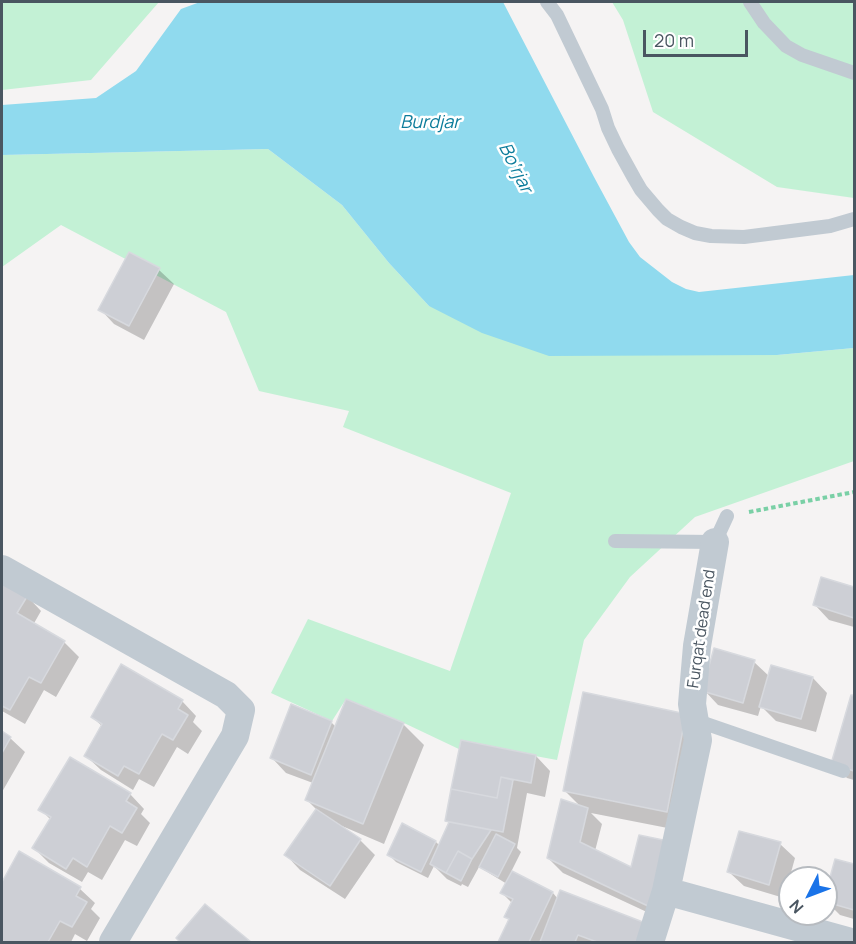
<!DOCTYPE html>
<html>
<head>
<meta charset="utf-8">
<style>
	body { margin:0 }
	#map { position:relative; width:856px; height:944px; overflow:hidden; background:#f5f3f3; font-family:Manrope,sans-serif }
	canvas { display:block }
	.frame { position:absolute; inset:0; border:3px solid #4a5661; pointer-events:none }
	.north { position:absolute; left:778px; top:866px; width:60px; height:60px; box-sizing:border-box; background:#fff; border:2px solid #b7bbc0; border-radius:50%; rotate:228deg; font-size:16px; font-weight:700; line-height:24px; text-align:center; color:#4a5661 }
	.north::after { content:''; display:block; margin:auto; width:21px; height:27px; background:#1a73e8; clip-path:polygon(50% 0,100% 100%,50% 72%,0 100%) }
	.scale { position:absolute; left:643px; top:30px; width:105px; height:27px; box-sizing:border-box; border:3px solid #4a5661; border-top:0; padding-left:8px; font-size:18px; line-height:21px; white-space:nowrap; color:#4a5661; -webkit-text-stroke:4px #fff; paint-order:stroke }
</style>
</head>
<body>
<div id="map">
<canvas width="856" height="944"></canvas>
<div class="frame"></div>
<div class="north">N</div>
<div class="scale">20 m</div>
</div>
<script>
const g = document.querySelector('canvas').getContext('2d');
g.lineJoin = 'round';
function fill(path, color) { g.fillStyle = color; g.fill(path, 'evenodd'); }
const toPath = rows => new Path2D(rows.map(r => 'M' + r).join(''));
function trace(path, color, width, dash) { g.strokeStyle = color; g.lineWidth = width; g.lineCap = dash ? 'butt' : 'round'; g.setLineDash(dash || []); g.stroke(path); }
function label(font, color, halo, rows, align = 'center') {
  g.font = font + ' Manrope,sans-serif'; g.lineWidth = 5; g.setLineDash([]); g.textBaseline = 'middle'; g.strokeStyle = halo; g.fillStyle = color; for (const [text, x, y, turn = 0] of rows) {
    g.save(); g.translate(x, y); g.rotate((+turn || 0) * Math.PI / 180); g.textAlign = isNaN(turn) ? turn : align; if (halo) g.strokeText(text, 0, 0); g.fillText(text, 0, 0); g.restore();
  }
}
const green = toPath([
	[2,2,159,2,91,80,2,90],
	[612,2,854,2,854,198,777,187,653,112,623,20],
	[268,149,342,205,389,263,429,306,777,355,854,348,854,461,695,517,630,577,584,640,557,760,497,749,482,760,404,723,346,699,332,721,271,693,308,619,450,671,511,493,343,427,349,411,259,391,226,312,61,225,2,267,2,155]
]);
const water = toPath([
	[200,2,503,2,594,177,629,242,640,257,672,282,686,289,699,292,854,275,854,348,777,355,549,356,482,333,429,306,389,263,342,205,268,149,2,155,2,105,96,98,136,71,181,9]
]);
const shadow = toPath([
	[159,270,174,284,144,340,114,324,100,309],
	[822,579,854,589,854,627,829,620,815,605],
	[2,582,27,596,41,611,33,625,64,642,79,657,56,697,44,690,25,724,2,711],
	[754,662,770,677,813,678,827,693,816,732,776,721,761,706,758,716,718,705,704,690],
	[854,690,854,780,847,778,833,764],
	[182,701,196,716,193,722,202,731,188,754,177,747,154,787,139,779,133,790,101,770,86,756,103,727,92,717],
	[685,715,688,832,591,813,602,824,595,851,664,920,563,873,548,858,581,807,564,790],
	[331,722,336,727,403,724,424,745,384,844,342,826,360,840,375,855,345,899,300,870,286,855,317,810,306,799,313,783,286,773,272,758],
	[2,733,10,738,25,752,2,792],
	[462,741,536,756,550,771,545,797,527,793,517,848,521,852,511,872,553,893,558,899,661,942,499,942,510,921,506,917,512,903,502,893,507,884,479,867,468,887,462,884,461,886,447,879,434,866,428,878,396,862,388,854,402,825,436,842,440,846,450,824,447,820],
	[130,794,144,809,141,814,150,823,137,846,125,840,102,880,88,872,82,882,49,863,34,848,51,820,40,809],
	[780,844,795,858,784,898,744,886,729,872],
	[20,853,80,889,95,903,91,909,100,918,87,941,75,934,71,942,2,942,2,885],
	[836,861,854,866,854,919,840,915,826,901],
	[205,906,249,942,182,942,178,938]
]);
const building = toPath([
	[129,252,160,268,129,326,98,310,129,252],
	[821,577,854,587,854,618,813,605,821,577],
	[2,580,28,595,17,613,65,641,41,683,29,677,10,710,2,706,2,580],
	[714,648,755,660,743,703,702,691,714,648],
	[121,664,183,700,178,709,188,715,173,740,162,734,139,774,124,766,118,776,84,756,102,724,91,717,121,664],
	[771,665,813,677,801,719,759,707,771,665],
	[583,692,686,714,667,812,563,791,583,692],
	[851,695,854,696,854,771,831,764,851,695],
	[346,699,404,723,363,824,305,800,346,699],
	[291,704,332,721,311,775,270,758,291,704],
	[2,731,11,737,2,753,2,731],
	[461,740,536,755,531,783,501,777,497,798,451,789,461,740],
	[70,757,131,793,126,801,137,808,122,833,110,826,87,867,73,858,66,869,32,848,51,817,38,810,70,757],
	[501,777,513,780,503,832,445,821,451,789,497,798,501,777],
	[561,799,588,808,580,842,631,867,639,835,668,841,650,907,547,858,561,799],
	[316,809,361,839,330,886,284,855,316,809],
	[449,822,491,830,472,859,458,851,446,873,430,864,449,822],
	[402,823,436,841,421,872,387,855,402,823],
	[739,831,781,842,769,885,727,872,739,831],
	[496,834,515,844,498,877,479,867,496,834],
	[19,851,81,887,76,896,87,902,72,927,60,921,48,942,2,942,2,882,19,851],
	[458,851,472,859,461,881,446,873,458,851],
	[835,859,854,864,854,910,826,902,826,892,835,859],
	[512,871,553,892,529,942,498,942,509,919,504,917,513,899,500,893,512,871],
	[560,890,648,924,641,942,597,942,578,935,575,942,540,942,560,890],
	[205,904,251,942,180,942,176,938,205,904]
]);
const path = toPath([
	[749,512,854,492]
]);
const service = toPath([
	[547,2,557,15,602,109,608,128,618,149,634,178,641,190,658,210,667,219,681,227,695,233,711,236,744,237,830,226,854,219],
	[750,2,764,23,786,46,802,55,854,73],
	[615,541,715,542,727,516],
	[695,720,843,771]
]);
const minor = toPath([
	[2,569,226,695,241,710,235,736,113,942],
	[666,891,851,942],
	[650,942,666,891,698,740,692,704,697,646,715,542]
]);
const streetNames = [
	["Furqat dead end",702,629,-82]
];
const waterNames = [
	["Burdjar",430,123],
	["Bo‘rjar",515,168,63]
];
fill(green, '#c3f1d5');
fill(water, '#90daee');
fill(shadow, '#0003');
fill(building, '#cdcfd5');
trace(building, '#d7d9de', 1.5);
trace(path, '#7ad0a6', 4, [4.5, 3]);
trace(service, '#c1cad2', 14);
trace(minor, '#c1cad2', 28);
label('16px', '#4a5661', '#fff', streetNames);
label('italic 18px', '#0c7c9b', '#fff', waterNames);
</script>
</body>
</html>
